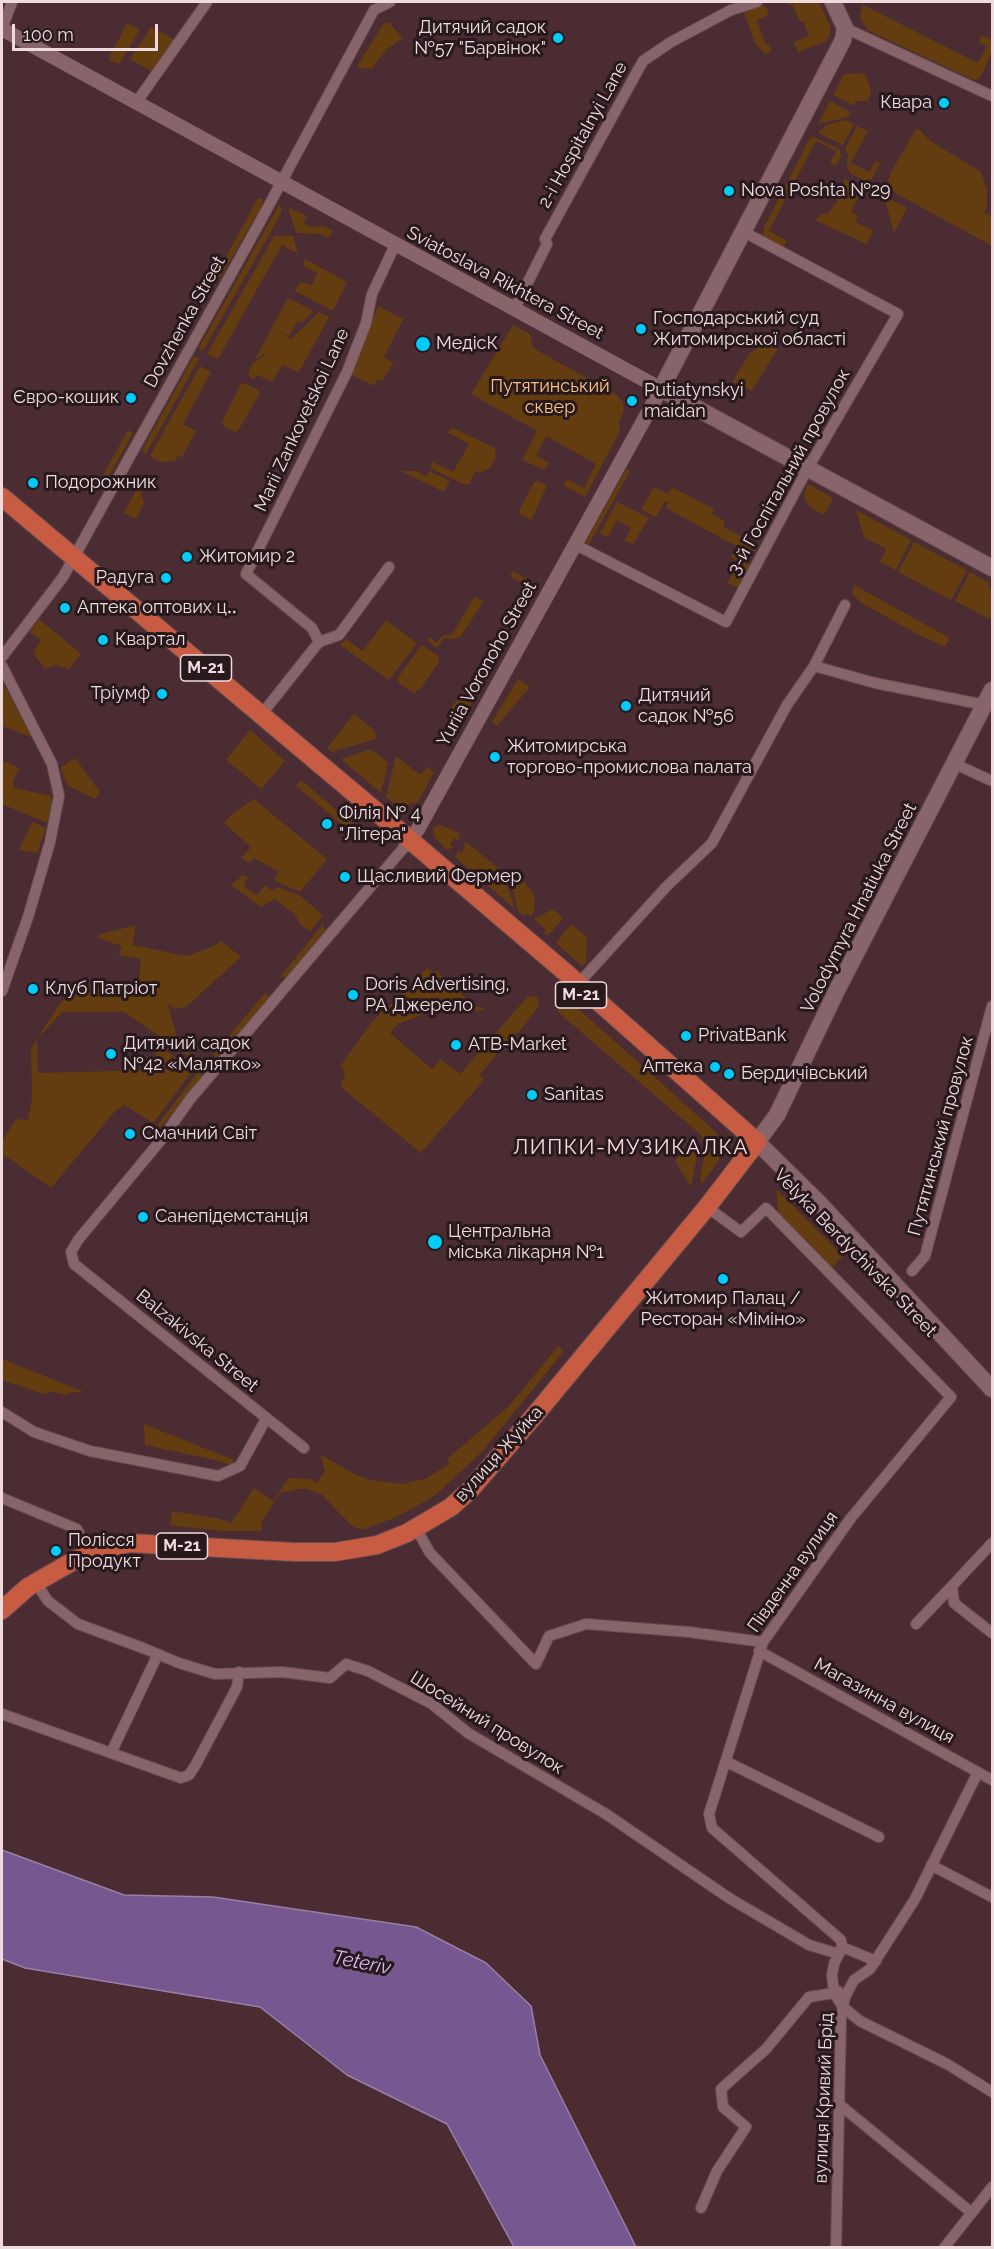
<!DOCTYPE html>
<html>
<head>
<meta charset="utf-8">
<style>
	body { margin:0 }
	#map { position:relative; width:994px; height:2249px; overflow:hidden; background:#4a2c32; font-family:Raleway,sans-serif }
	canvas { display:block }
	.frame { position:absolute; inset:0; border:3px solid #efdbde; pointer-events:none }
	.scale { position:absolute; left:12px; top:24px; width:146px; height:27px; box-sizing:border-box; border:3px solid #efdbde; border-top:0; padding-left:8px; font-size:18px; line-height:21px; white-space:nowrap; color:#efdbde; -webkit-text-stroke:4px #27191c; paint-order:stroke }
</style>
</head>
<body>
<div id="map">
<canvas width="994" height="2249"></canvas>
<div class="frame"></div>
<div class="scale">100 m</div>
</div>
<script>
const g = document.querySelector('canvas').getContext('2d');
g.lineJoin = 'round';
function fill(path, color) { g.fillStyle = color; g.fill(path, 'evenodd'); }
const toPath = rows => new Path2D(rows.map(r => 'M' + r).join(''));
function trace(path, color, width, dash) { g.strokeStyle = color; g.lineWidth = width; g.lineCap = dash ? 'butt' : 'round'; g.setLineDash(dash || []); g.stroke(path); }
function label(font, color, halo, rows, align = 'center') {
  g.font = font + ' Raleway,sans-serif'; g.lineWidth = 6; g.setLineDash([]); g.textBaseline = 'middle'; g.strokeStyle = halo; g.fillStyle = color; for (const [text, x, y, turn = 0] of rows) {
    g.save(); g.translate(x, y); g.rotate((+turn || 0) * Math.PI / 180); g.textAlign = isNaN(turn) ? turn : align; if (halo) g.strokeText(text, 0, 0); g.fillText(text, 0, 0); g.restore();
  }
}
const green = toPath([
	[787,2,819,2,830,26,830,35,827,41,798,52,794,42,809,36,803,21,800,22,792,4,789,5],
	[760,5,766,6,769,15,757,20,766,45,769,45,772,52,765,54,755,43,744,13],
	[863,5,978,63,987,46,978,42,982,35,992,40,992,53,979,79,974,80,867,30,861,20,860,14],
	[127,23,140,30,119,64,108,60],
	[384,23,389,23,403,38,388,48,372,68,363,69,357,66],
	[151,27,175,40,153,72,130,59],
	[865,73,871,90,868,101,856,101,854,106,833,95,844,74],
	[830,101,850,112,848,117,818,124],
	[846,120,854,124,843,145,818,133,826,125],
	[857,126,868,131,851,163,869,172,876,161,880,163,871,180,866,181,851,174,847,167,848,155,845,149],
	[916,129,920,130,929,140,981,172,987,190,987,206,984,213,992,216,992,246,888,189,887,183,891,172],
	[814,137,840,150,841,156,836,165,830,163,836,151,816,141,769,231,787,241,783,248,763,237,764,227,810,138],
	[845,179,863,189,851,212,858,216,855,222,874,231,866,244,815,220,823,213,827,215,837,202,836,196],
	[884,196,907,208,894,233],
	[258,198,263,199,261,207,219,280,215,277],
	[280,203,282,211,273,228,203,351,198,349],
	[290,208,307,216,304,224,310,227,324,226,333,231,329,238,320,234,296,233,289,211],
	[274,236,293,236,298,254,282,245,218,359,207,354],
	[305,259,347,282,333,311,295,291,300,282,312,285,317,273,302,265],
	[288,298,314,311,301,323,298,321,289,336,280,332,291,339,319,312,329,317,299,372,282,365,272,382,258,375,254,379,250,378,248,373,253,363,266,355,264,354,255,359,270,332,272,332,270,331],
	[378,306,403,319,384,357,393,363,382,381,377,379,374,386,352,375],
	[513,325,530,334,533,348,617,395,623,402,624,410,619,423,620,431,585,497,563,485,567,479,584,488,596,464,546,436,536,456,549,463,545,470,522,460,537,431,471,394],
	[761,345,770,345,778,348,752,391,732,382,750,353],
	[194,356,199,359,146,454,142,450],
	[200,366,211,372,183,424,196,431,182,457,178,456,175,461,161,462,150,456],
	[241,383,247,384,258,390,260,393,238,431,235,432,224,427,222,422],
	[453,428,495,448,496,456,491,467,481,473,475,471,469,484,463,484,430,468,433,462,453,472,469,444,447,432],
	[128,430,133,433,101,490,96,488],
	[626,469,630,471,588,546,586,541],
	[401,471,416,471,426,476,429,471,450,481,444,492],
	[137,479,144,503,136,519,124,513,135,492,132,489],
	[539,481,547,486,531,520,518,513,534,482],
	[808,484,833,498,824,515,810,507,805,500,804,494],
	[654,487,668,494,672,487,714,509,712,514,725,521,723,527,755,543,756,550,752,553,747,552,666,508,668,502,665,501,656,517,641,510],
	[617,502,649,518,633,544,624,541,631,528,617,520,608,537,600,533],
	[856,510,911,540,896,570,880,562,886,549,864,537],
	[914,542,967,570,951,600,898,572],
	[734,551,745,556,750,566,739,588,727,583,739,562,731,557],
	[513,571,537,585,519,619,512,616,528,586,510,576],
	[970,572,988,582,992,595,992,620,955,601],
	[854,585,950,638,945,647,917,634,860,602,852,593],
	[474,597,484,601,460,637,454,639,444,638,437,648,427,640,429,637,437,643,443,635,452,635],
	[39,619,81,654,69,669,56,665,45,669,33,653,41,640,29,632],
	[386,620,417,643,389,680,340,645,346,639,363,651],
	[510,621,516,624,485,681,476,675,492,650,494,651],
	[423,646,438,656,439,662,421,688,414,693,400,684,397,679,420,647],
	[518,679,530,687,497,726,492,722],
	[2,682,31,734,31,737,2,726],
	[470,682,479,688,458,727,445,716],
	[354,714,375,731,376,739,332,752,327,748],
	[250,730,285,761,261,789,226,760],
	[371,749,388,763,381,793,341,759],
	[396,756,420,775,427,767,434,772,418,802,399,807,386,797],
	[75,758,100,792,95,799,69,786,65,781,61,767],
	[2,760,19,768,13,781,14,788,51,796,51,806,47,823,2,804],
	[301,780,364,833,359,839,296,786],
	[254,799,327,859,300,892,275,881,275,878,279,872,254,858,250,863,241,858,251,847,224,823,231,815],
	[32,822,46,828,37,853,19,850],
	[440,825,460,833,458,835,461,838,458,840,455,838,450,844,453,847,450,849,447,850,434,837,434,827],
	[466,842,502,871,515,909,455,857,458,851,461,853,466,847,463,845],
	[243,875,248,877,243,886,257,895,265,885,273,891,277,887,299,895,323,915,310,931,301,925,295,915,275,899,261,907,231,885],
	[521,879,531,890,535,899,534,912,531,917,526,913,523,916,518,911,513,889],
	[553,909,563,918,548,936,544,933,546,930,534,919],
	[323,924,325,931,286,977,280,977],
	[571,924,587,937,586,962,582,966,556,943],
	[136,925,132,945,187,956,214,946,221,941,241,957,186,1007,175,1009,168,1004,179,1046,199,1059,197,1062,124,1012,62,1012,37,1039,38,1073,194,1069,153,1123,120,1102,124,1106,116,1110,51,1188,9,1158,2,1155,2,1141,16,1119,28,1120,32,1098,31,1048,61,1002,83,984,110,990,138,989,141,959,119,955,122,948,119,945,98,938,98,935],
	[427,968,434,973,437,971,475,1006,485,1008,479,1011,445,1006,398,1024,390,1033,432,1069,441,1059,460,1074,528,996,537,997,539,1003,537,1008,519,1032,510,1037,480,1075,484,1079,477,1088,421,1153,342,1088,341,1085,345,1074,341,1065,374,1019,396,1000],
	[265,993,269,997,217,1059,213,1055],
	[564,996,716,1132,720,1145,719,1160,702,1184,700,1178,706,1148,701,1135,559,1013,556,1002,560,997],
	[160,1047,182,1061,183,1064,180,1066,157,1068,155,1065,156,1050],
	[198,1072,203,1076,156,1133,153,1131],
	[695,1137,698,1141,698,1151,691,1187,675,1161],
	[776,1189,843,1256,830,1269,779,1217],
	[558,1346,564,1351,482,1452,440,1491,426,1501,394,1518,364,1529,358,1529,352,1526,322,1495,307,1489,298,1489,280,1493,261,1523,262,1531,221,1531,170,1525,172,1511,220,1519,231,1523,254,1488,273,1501,289,1478,310,1479,316,1483,325,1471,320,1454,354,1474,370,1480,402,1484,425,1479,449,1464,447,1459,509,1406],
	[2,1359,82,1391,83,1393,73,1392,65,1395,48,1391,47,1395,2,1380],
	[144,1424,234,1460,230,1465,219,1461,145,1445]
]);
const water = toPath([
	[2,1850,124,1895,213,1897,416,1927,486,1963,531,2006,540,2055,636,2247,514,2247,447,2124,347,2075,260,2007,25,1968,2,1959,2,1850]
]);
const minor = toPath([
	[845,28,992,96],
	[2,29,12,2],
	[136,103,207,2],
	[514,310,547,244,545,239,643,61,671,42,731,10,757,2],
	[576,545,726,622,808,468,898,314,744,232],
	[319,642,312,628,246,574,347,372,366,323,372,294,395,245],
	[2,657,63,577,261,220,374,10,390,2],
	[2,666,52,764,59,796,50,842,28,917,2,991],
	[814,666,875,683,985,705],
	[261,715,319,642,339,635,389,567],
	[955,764,992,781],
	[578,984,666,887,712,843,787,705,814,666,845,605],
	[707,1207,741,1232,766,1208,951,1397,851,1518,763,1642,709,1814,712,1828,841,1940,842,1947,834,1964,832,1975,834,1993,843,2007,860,2021,947,2064,992,2092],
	[912,1271,925,1256,992,1006],
	[2,1412,34,1432,90,1451,218,1476,240,1466,266,1419],
	[304,1448,74,1264,71,1252,78,1240,161,1140,191,1098,406,845],
	[2,1498,77,1529,90,1554],
	[416,1528,430,1553,536,1664,549,1636,586,1624,689,1632,763,1642],
	[992,1543,952,1586,954,1603,992,1633],
	[36,1583,48,1601,78,1624,143,1648,179,1663,215,1674,282,1672,330,1678,346,1664,368,1671,432,1704,468,1733,606,1814,729,1898,809,1945,839,1954],
	[916,1624,952,1586],
	[759,1651,992,1780],
	[2,1714,181,1778,189,1775,195,1766,237,1687,239,1672],
	[111,1753,158,1654],
	[727,1762,879,1837],
	[931,1865,992,1897],
	[842,1947,876,1961],
	[840,2105,972,2213],
	[701,2208,717,2171,746,2127,723,2107,721,2089,766,2049,809,1997,834,1993,838,1991],
	[836,2248,841,2018,845,1997,854,1980,870,1969,915,1899,978,1772],
	[944,2248,992,2187]
]);
const tertiary = toPath([
	[2,29,661,389,418,829,406,845]
]);
const secondary = toPath([
	[833,2,845,28,843,40,661,389,992,568],
	[992,690,837,990,777,1115,757,1142,819,1203,992,1389]
]);
const trunk = toPath([
	[2,497,403,834,565,972,757,1142,707,1207,534,1416,470,1490,451,1507,407,1533,377,1545,335,1552,294,1552,129,1543,104,1549,75,1560,28,1587,2,1610]
]);
const markers = [
	[558,38,6,"#00cbf9"],
	[944,103,6,"#00cbf9"],
	[729,191,6,"#00cbf9"],
	[641,329,6,"#00cbf9"],
	[423,344,8,"#00cbf9"],
	[131,398,6,"#00cbf9"],
	[632,401,6,"#00cbf9"],
	[33,483,6,"#00cbf9"],
	[187,557,6,"#00cbf9"],
	[166,578,6,"#00cbf9"],
	[65,608,6,"#00cbf9"],
	[103,640,6,"#00cbf9"],
	[162,694,6,"#00cbf9"],
	[626,706,6,"#00cbf9"],
	[495,757,6,"#00cbf9"],
	[327,824,6,"#00cbf9"],
	[345,877,6,"#00cbf9"],
	[33,989,6,"#00cbf9"],
	[353,995,6,"#00cbf9"],
	[686,1036,6,"#00cbf9"],
	[456,1045,6,"#00cbf9"],
	[111,1054,6,"#00cbf9"],
	[715,1067,6,"#00cbf9"],
	[729,1074,6,"#00cbf9"],
	[532,1095,6,"#00cbf9"],
	[130,1134,6,"#00cbf9"],
	[143,1217,6,"#00cbf9"],
	[435,1242,8,"#00cbf9"],
	[723,1279,6,"#00cbf9"],
	[56,1551,6,"#00cbf9"]
];
const shields = [
	[206,668,51],
	[581,995,51],
	[182,1546,51]
];
const shieldNames = [
	["М-21",206,668],
	["М-21",581,995],
	["М-21",182,1546]
];
const poiNames = [
	["Дитячий садок",546,28,"right"],
	["№57 \"Барвінок\"",546,49,"right"],
	["Квара",932,103,"right"],
	["Nova Poshta №29",741,191],
	["Господарський суд",653,319],
	["Житомирської області",653,340],
	["МедісК",436,344],
	["Putiatynskyi",644,391],
	["maidan",644,412],
	["Євро-кошик",119,398,"right"],
	["Подорожник",45,483],
	["Житомир 2",199,557],
	["Радуга",154,578,"right"],
	["Аптека оптових ц‥",77,608],
	["Квартал",115,640],
	["Тріумф",150,694,"right"],
	["Дитячий",638,696],
	["садок №56",638,717],
	["Житомирська",507,747],
	["торгово-промислова палата",507,768],
	["Філія № 4",339,814],
	["\"Літера\"",339,835],
	["Щасливий Фермер",357,877],
	["Doris Advertising,",365,985],
	["РА Джерело",365,1006],
	["Клуб Патріот",45,989],
	["PrivatBank",698,1036],
	["Дитячий садок",123,1044],
	["№42 «Малятко»",123,1065],
	["ATB-Market",468,1045],
	["Аптека",703,1067,"right"],
	["Бердичівський",741,1074],
	["Sanitas",544,1095],
	["Смачний Світ",142,1134],
	["Санепідемстанція",155,1217],
	["Центральна",448,1232],
	["міська лікарня №1",448,1253],
	["Житомир Палац /",723,1299,"center"],
	["Ресторан «Міміно»",723,1320,"center"],
	["Полісся",68,1541],
	["Продукт",68,1562]
];
const streetNames = [
	["2-i Hospitalnyi Lane",583,135,-61],
	["Sviatoslava Rikhtera Street",505,283,28],
	["Dovzhenka Street",185,322,-61],
	["Marii Zankovetskoi Lane",302,420,-65],
	["3-й Госпітальний провулок",789,472,-61],
	["Yuriia Voronoho Street",487,664,-61],
	["Volodymyra Hnatiuka Street",859,908,-63],
	["Путятинський провулок",941,1136,-75],
	["Velyka Berdychivska Street",855,1253,46],
	["Balzakivska Street",197,1341,39],
	["вулиця Жуйка",499,1454,-48],
	["Південна вулиця",793,1572,-55],
	["Магазинна вулиця",884,1701,29],
	["Шосейний провулок",487,1723,32],
	["вулиця Кривий Брід",824,2098,-88]
];
const parkNames = [
	["Путятинський",550,387],
	["сквер",550,408]
];
const waterNames = [
	["Teteriv",362,1963,11]
];
const quarterNames = [
	["ЛИПКИ-МУЗИКАЛКА",631,1148]
];
fill(green, '#633c10');
fill(water, '#765790');
trace(water, '#9a7fa7', 1.5);
trace(minor, '#654c51', 12);
trace(tertiary, '#654c51', 15);
trace(secondary, '#654c51', 18);
trace(trunk, '#654c51', 20);
trace(minor, '#88656b', 10);
trace(tertiary, '#88656b', 14);
trace(secondary, '#88656b', 16);
trace(trunk, '#c85c43', 18);
for (const [x, y, r, color] of markers) { const dot = new Path2D(); dot.arc(x, y, r, 0, 2 * Math.PI); g.fillStyle = color; g.fill(dot); trace(dot, '#27191c', 2); }
for (const [x, y, w] of shields) { const box = new Path2D(); box.roundRect(x - w / 2, y - 13, w, 26, 4.5); g.fillStyle = '#27191c'; g.fill(box); trace(box, '#efdbde', 1.5); }
label('bold 16px', '#efdbde', null, shieldNames);
label('18px', '#efdbde', '#27191c', poiNames, 'left');
label('18px', '#efdbde', '#27191c', streetNames);
label('18px', '#fcc088', '#27191c', parkNames);
label('italic 20px', '#dab7fa', '#27191c', waterNames);
g.letterSpacing = '1.5px';
label('21px', '#fadae0', '#27191c', quarterNames);
g.letterSpacing = '0px';
</script>
</body>
</html>
